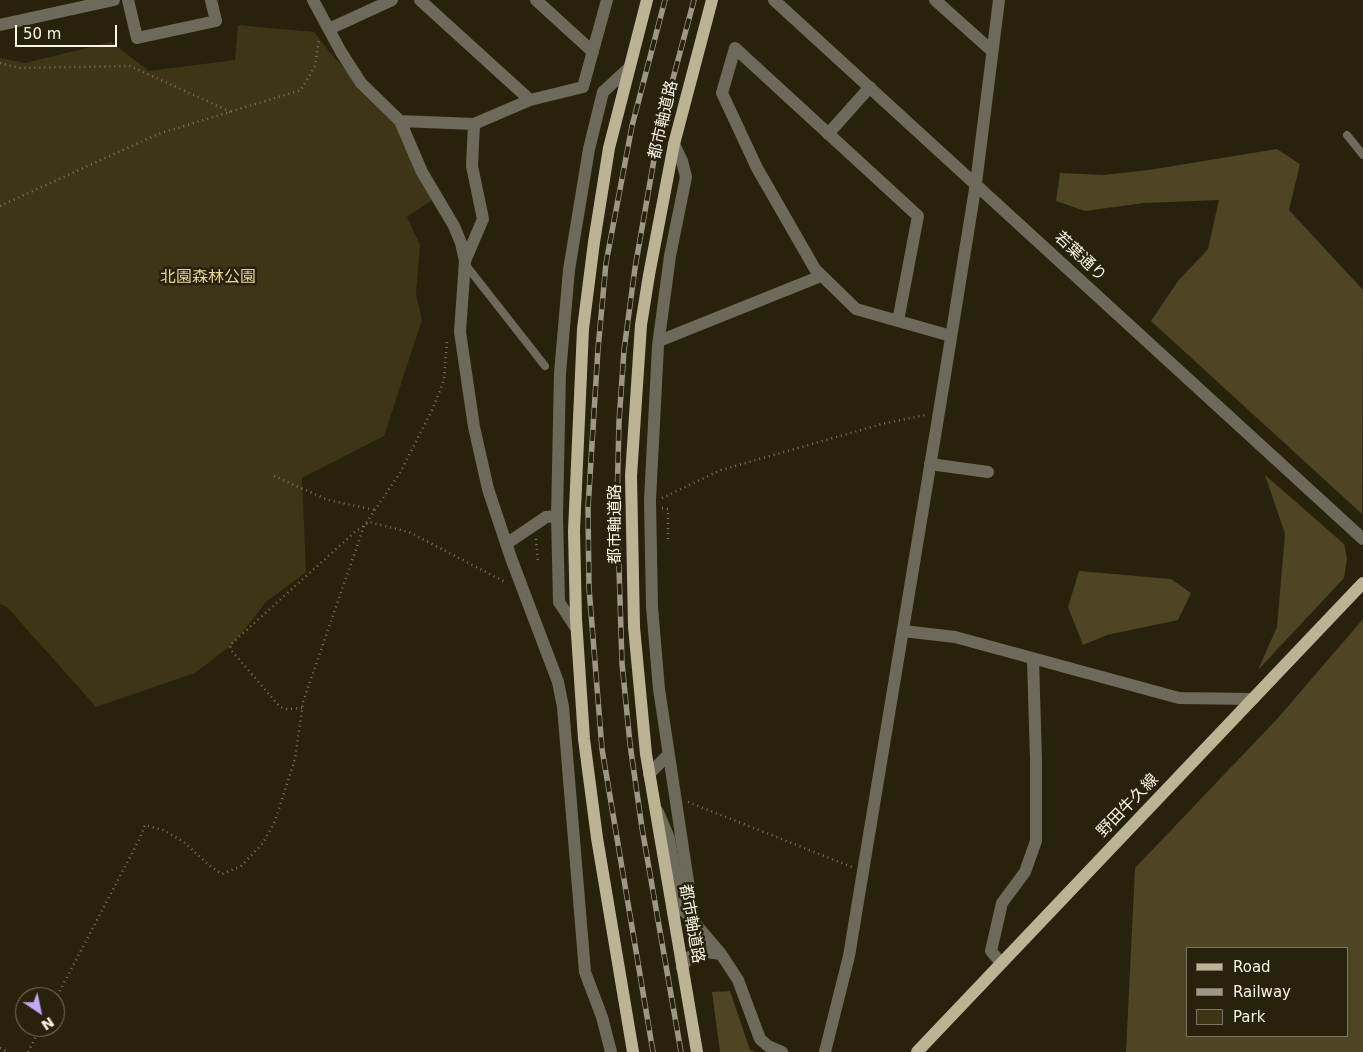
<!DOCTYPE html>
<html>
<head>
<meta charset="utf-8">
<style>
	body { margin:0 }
	#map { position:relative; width:1363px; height:1052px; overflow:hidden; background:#28210c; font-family:"DejaVu Sans",sans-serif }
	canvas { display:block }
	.legend { position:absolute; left:1186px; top:947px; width:162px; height:90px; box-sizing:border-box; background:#28210c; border:1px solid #7b7564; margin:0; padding:6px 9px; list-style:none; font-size:15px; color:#f8f4e7 }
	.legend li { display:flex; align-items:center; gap:10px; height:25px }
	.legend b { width:25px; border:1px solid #7b7564 }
	.north { position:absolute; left:15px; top:987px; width:50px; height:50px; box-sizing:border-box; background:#28210c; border:1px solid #7b7564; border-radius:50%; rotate:146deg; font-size:14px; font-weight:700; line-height:20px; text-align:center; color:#f8f4e7 }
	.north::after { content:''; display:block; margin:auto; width:18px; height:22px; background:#c3a7f2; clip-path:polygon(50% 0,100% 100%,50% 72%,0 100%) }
	.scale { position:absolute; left:15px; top:25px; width:102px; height:22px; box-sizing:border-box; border:2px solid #f8f4e7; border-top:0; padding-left:6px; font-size:15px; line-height:18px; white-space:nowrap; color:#f8f4e7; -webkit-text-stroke:4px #28210c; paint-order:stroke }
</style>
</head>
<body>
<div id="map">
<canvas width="1363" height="1052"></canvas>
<ul class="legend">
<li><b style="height:6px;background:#bcb394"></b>Road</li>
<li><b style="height:6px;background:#9c9786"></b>Railway</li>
<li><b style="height:14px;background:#3e3517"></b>Park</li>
</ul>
<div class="north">N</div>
<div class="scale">50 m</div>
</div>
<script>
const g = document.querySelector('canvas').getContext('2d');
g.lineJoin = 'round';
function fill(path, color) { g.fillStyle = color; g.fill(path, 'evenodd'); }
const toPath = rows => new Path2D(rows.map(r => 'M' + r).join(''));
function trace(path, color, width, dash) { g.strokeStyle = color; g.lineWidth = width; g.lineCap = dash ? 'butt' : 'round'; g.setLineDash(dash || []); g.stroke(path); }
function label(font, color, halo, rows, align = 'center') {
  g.font = font + ' "DejaVu Sans","Noto Sans JP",sans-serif'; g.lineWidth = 5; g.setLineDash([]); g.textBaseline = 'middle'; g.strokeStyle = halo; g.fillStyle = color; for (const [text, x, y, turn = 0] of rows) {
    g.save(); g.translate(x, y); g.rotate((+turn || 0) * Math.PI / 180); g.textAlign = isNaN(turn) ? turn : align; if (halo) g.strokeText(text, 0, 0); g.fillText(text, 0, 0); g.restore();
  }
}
const green = toPath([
	[238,25,314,32,333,56,398,128,432,200,407,217,420,245,416,294,422,320,384,436,302,478,306,572,266,602,234,643,195,673,96,707,7,607,0,604,0,58,25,63,111,42,149,71,235,60]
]);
const forest = toPath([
	[1277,149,1300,164,1289,210,1363,290,1362,514,1151,321,1178,281,1208,249,1219,200,1144,203,1085,211,1056,201,1060,173,1103,175,1149,170],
	[1265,475,1344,544,1347,558,1344,578,1258,670,1277,627,1285,534],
	[1079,571,1171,579,1191,593,1178,620,1107,635,1083,645,1068,607],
	[1363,619,1363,1052,1126,1052,1135,868,1278,718],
	[1187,948,1347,948,1347,1036,1187,1036],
	[730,991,750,1050,755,1052,720,1052,712,992]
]);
const path = toPath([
	[0,63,20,68,130,66,231,112],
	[0,206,158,134,301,90,315,66,319,39],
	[274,476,328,500,375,510],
	[662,498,721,470,882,424,925,415],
	[662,508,668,509,668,543],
	[536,539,538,563],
	[302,708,287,709,280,707,231,650,230,645,356,531,369,522,409,532,505,582],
	[688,802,852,867],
	[55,1000,140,838,145,825,163,830,184,842,211,867,222,874,241,866,263,843,275,821,295,759,303,702,364,526,400,473,433,408,444,380,447,341],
	[0,1048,8,1052],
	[28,1052,41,1027]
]);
const service = toPath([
	[1347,135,1363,155],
	[465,264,545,366]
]);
const minor = toPath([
	[128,0,137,38,216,21,211,0],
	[313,0,341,52,361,83,400,121,474,124,530,100,583,87,607,0],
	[420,0,530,100],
	[536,0,593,52],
	[935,0,992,51],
	[0,25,114,0],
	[329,29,392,0],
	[400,121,422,172,454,226,461,243,465,261,460,332,474,427,488,489,511,558,558,682,563,707],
	[828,134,870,87],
	[465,261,483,219,472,166,474,124],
	[898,321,918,216,735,48,722,93,757,168,815,269,856,309,951,336],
	[659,341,821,276],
	[930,464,988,472],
	[506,544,546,517,557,516],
	[576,628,559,602,557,516,560,373,569,270,589,149,603,92,629,68],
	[903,631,955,637,1179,698,1253,699],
	[649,774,667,756],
	[673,913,689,903,690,895,659,689,652,607,650,500,658,346,670,256,686,177,682,161,674,144],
	[1001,963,991,951,1002,903,1025,872,1036,841,1036,759,1033,660]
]);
const tertiary = toPath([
	[774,0,1363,539],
	[563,707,585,972,602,1017,611,1052],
	[658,812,669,838,681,907,721,954,738,980,760,1039,768,1046,782,1052],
	[682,968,688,958,697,953,707,952,721,954],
	[825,1052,849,956,939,412,976,183,999,0]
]);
const primary = toPath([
	[633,1052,597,838,584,739,576,619,574,531,583,329,594,242,609,148,647,0],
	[697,1052,646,754,634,627,631,476,641,325,649,275,674,144,712,0],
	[917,1052,1363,583]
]);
const rail = toPath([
	[653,1052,602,749,589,588,588,508,598,349,606,263,632,126,665,0],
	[681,1052,642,828,630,744,622,663,617,504,619,422,624,350,635,268,659,131,694,0]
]);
const streetNames = [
	["都市軸道路",664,120,-77],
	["若葉通り",1080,257,43],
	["都市軸道路",616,524,-90],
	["野田牛久線",1128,806,-46],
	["都市軸道路",691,924,80]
];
const parkNames = [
	["北園森林公園",208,278]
];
fill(green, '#3e3517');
fill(forest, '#4f4524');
trace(path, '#7a7462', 2.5, [1, 4]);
trace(service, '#6e6a5b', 8);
trace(minor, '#6e6a5b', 12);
trace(tertiary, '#6e6a5b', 12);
trace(primary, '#bcb394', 12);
trace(rail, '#9c9786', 5.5);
trace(rail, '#28210c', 4, [11]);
label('16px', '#f8f4e7', '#28210c', streetNames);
label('16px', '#e6d497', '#28210c', parkNames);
</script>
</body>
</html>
